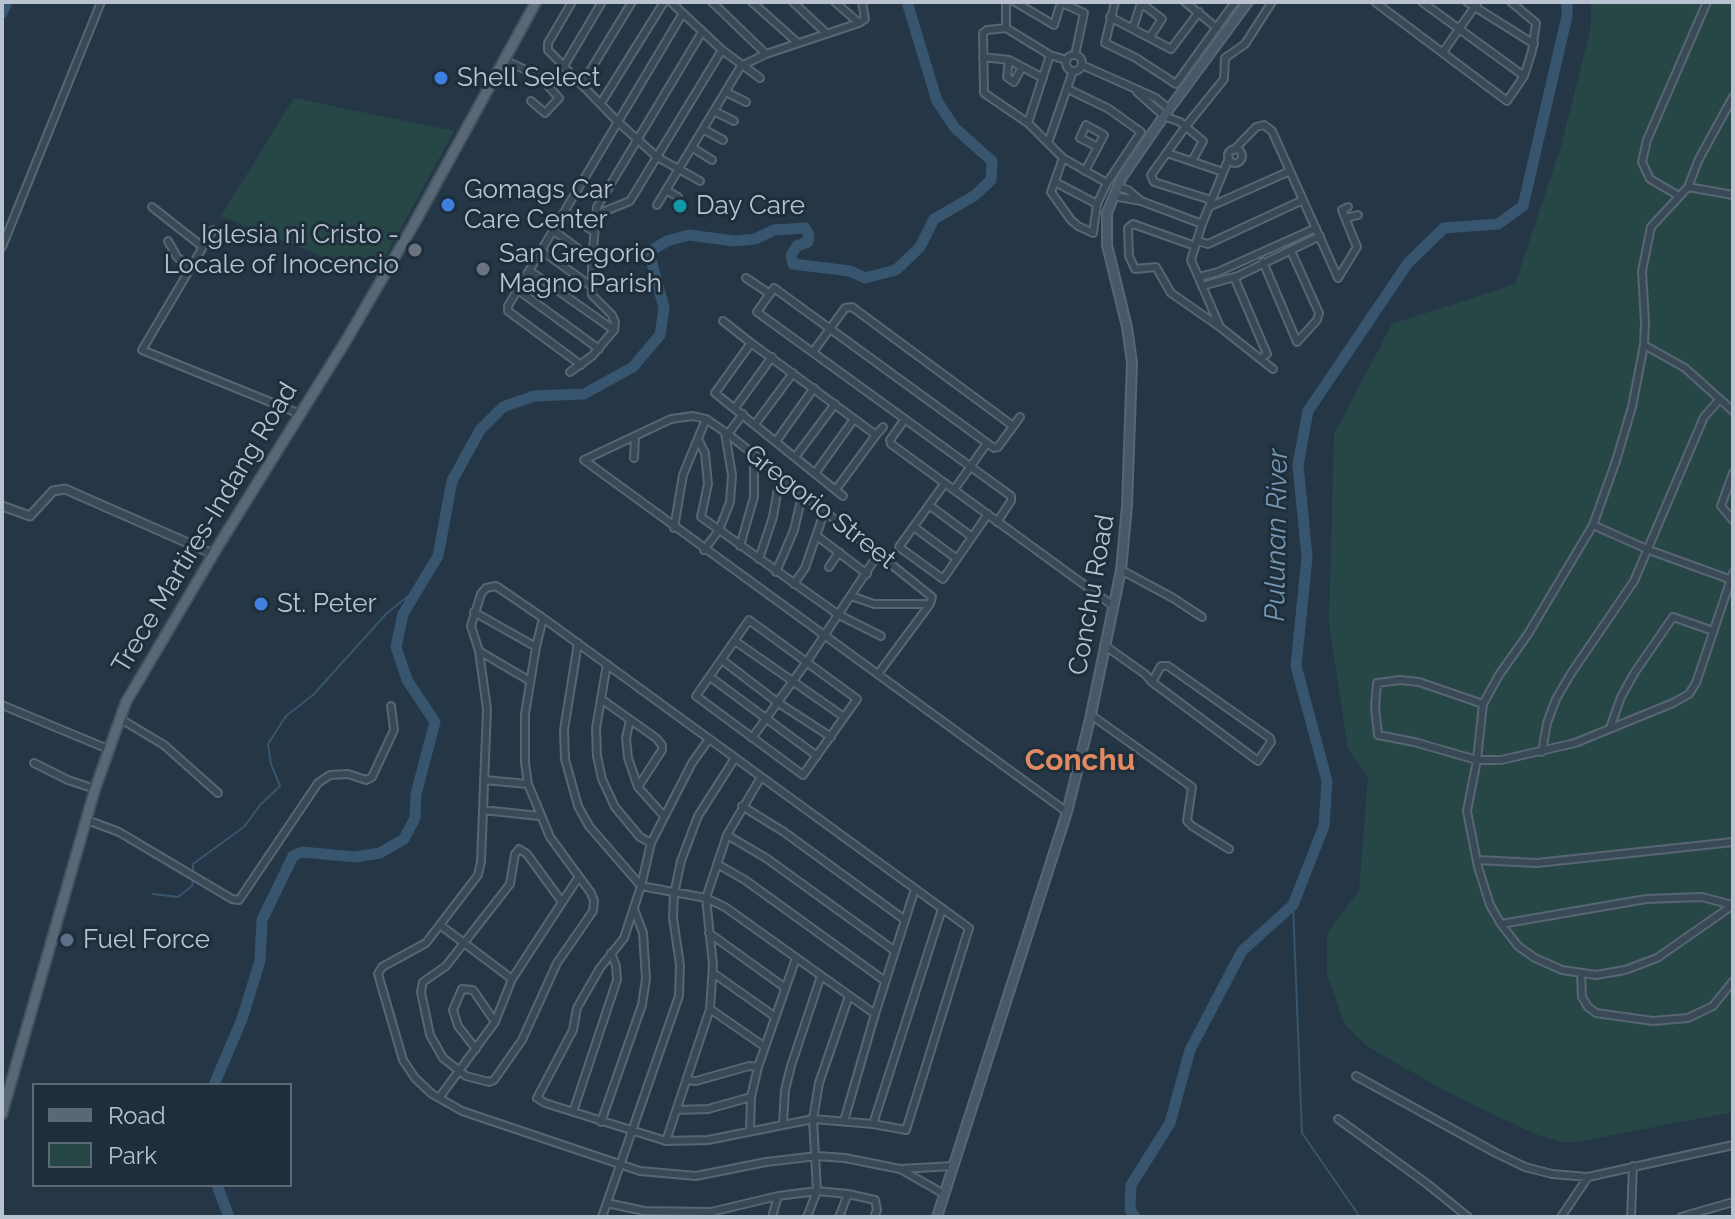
<!DOCTYPE html>
<html>
<head>
<meta charset="utf-8">
<style>
	body { margin:0 }
	#map { position:relative; width:1735px; height:1219px; overflow:hidden; background:#253747; font-family:Raleway,sans-serif }
	canvas { display:block }
	.frame { position:absolute; inset:0; border:4px solid #b8c3cf; pointer-events:none }
	.legend { position:absolute; left:32px; top:1083px; width:260px; height:104px; box-sizing:border-box; background:#1e2e3b; border:2px solid #5c6a76; margin:0; padding:10px 14px; list-style:none; font-size:24px; color:#b8c3cf }
	.legend li { display:flex; align-items:center; gap:16px; height:40px }
	.legend b { width:40px; border:2px solid #5c6a76 }
</style>
</head>
<body>
<div id="map">
<canvas width="1735" height="1219"></canvas>
<div class="frame"></div>
<ul class="legend">
<li><b style="height:10px;background:#586876"></b>Road</li>
<li><b style="height:22px;background:#274747"></b>Park</li>
</ul>
</div>
<script>
const g = document.querySelector('canvas').getContext('2d');
g.lineJoin = 'round';
function fill(path, color) { g.fillStyle = color; g.fill(path, 'evenodd'); }
const toPath = rows => new Path2D(rows.map(r => 'M' + r).join(''));
function trace(path, color, width, dash) { g.strokeStyle = color; g.lineWidth = width; g.lineCap = dash ? 'butt' : 'round'; g.setLineDash(dash || []); g.stroke(path); }
function label(font, color, halo, rows, align = 'center') {
  g.font = font + ' Raleway,sans-serif'; g.lineWidth = 6; g.setLineDash([]); g.textBaseline = 'middle'; g.strokeStyle = halo; g.fillStyle = color; for (const [text, x, y, turn = 0] of rows) {
    g.save(); g.translate(x, y); g.rotate((+turn || 0) * Math.PI / 180); g.textAlign = isNaN(turn) ? turn : align; if (halo) g.strokeText(text, 0, 0); g.fillText(text, 0, 0); g.restore();
  }
}
const green = toPath([
	[1591,2,1733,2,1733,1112,1577,1142,1560,1142,1535,1134,1447,1092,1367,1046,1344,1023,1327,973,1327,934,1359,891,1368,777,1348,749,1329,623,1334,434,1392,324,1515,284,1561,146,1591,27],
	[294,98,454,131,374,277,221,216]
]);
const stream = toPath([
	[193,874,193,864,245,826,260,805,280,786,271,764,268,744,286,716,313,695,387,613,422,585],
	[153,894,178,897,192,886,193,880],
	[1293,905,1302,1133,1360,1217]
]);
const river = toPath([
	[2,13,7,2],
	[214,1085,242,1019,260,961,262,920,293,856,302,852,355,857,380,853,404,839,415,818,416,794,435,722,407,680,396,647,403,614,438,556,452,481,480,430,503,407,534,396,584,394,633,367,660,335,664,308,649,252,667,241,689,235,734,241,755,239,774,230,805,228,809,235,808,242,797,246,791,255,793,264,850,271,865,278,896,270,920,247,934,219,974,196,991,180,992,161,955,128,937,101,907,2],
	[217,1185,229,1217],
	[1135,1217,1130,1210,1131,1185,1170,1123,1190,1050,1242,951,1293,905,1324,826,1327,781,1296,666,1307,557,1298,465,1308,411,1408,263,1444,228,1498,224,1523,206,1567,16,1567,2]
]);
const minor = toPath([
	[572,2,548,43,548,50,618,122,657,157,700,181],
	[671,2,722,50,760,78],
	[712,2,766,54],
	[752,2,798,43],
	[793,2,826,33],
	[835,2,859,23],
	[1006,2,1006,28],
	[1015,2,1054,25,1061,2],
	[1060,2,1084,13,1075,55],
	[1115,2,1105,43,1136,58,1176,84,1235,2],
	[1185,2,1217,28],
	[1375,2,1507,101,1524,76,1532,51,1536,23,1511,2],
	[1422,2,1524,76],
	[1467,2,1534,44],
	[1110,17,1171,49,1199,12],
	[1133,28,1140,6,1145,6,1162,19,1150,37],
	[1443,52,1478,2],
	'1066 63a8 8 0 1 1 16 0a8 8 0 1 1-16 0Z',
	[983,57,1009,60,1043,78],
	[504,60,539,76,559,98,545,113,531,101],
	[1009,60,1007,77,1014,82,1022,67],
	[1082,65,1156,98,1169,109],
	[564,66,602,2],
	[582,84,632,2],
	[1068,89,1109,109,1141,132,1107,183,1097,204,1093,233,1078,226,1071,220,1051,192,1063,158,1048,143,1073,71],
	[726,92,746,102],
	[1137,92,1164,116,1180,122,1203,141,1192,161],
	[1733,97,1699,159,1688,187,1651,227,1642,271,1645,322,1644,345,1632,407,1616,461,1593,525,1528,634,1499,675,1483,704,1477,760,1467,811,1478,867,1490,905,1501,924,1518,946,1535,958,1562,970,1596,975,1625,970,1657,958,1733,905],
	[601,103,664,2],
	[714,111,734,121],
	[1028,123,1050,55],
	[703,129,723,140],
	[1048,143,1028,123,984,93,983,33,987,30,1006,28,1050,55,1066,60],
	[693,148,712,160],
	'1228 156a7 7 0 1 1 14 0a7 7 0 1 1-14 0Z',
	[1234,150,1256,127,1264,125,1272,131,1338,278,1357,247,1342,210,1348,207],
	[1167,153,1223,172],
	[1063,158,1107,183],
	[1085,171,1104,135,1086,125,1080,138,1098,147],
	[1055,182,1097,204],
	[1117,187,1128,190,1141,201],
	[1688,187,1733,195],
	[666,190,678,197],
	[1113,196,1141,201,1202,224],
	[1679,196,1650,179,1642,162,1647,140,1707,2],
	[1211,200,1154,182,1151,175,1186,126,1224,79,1225,58,1245,44,1272,2],
	[657,205,741,66,766,54,859,23,865,19,862,2],
	[152,207,203,247],
	[1209,207,1290,171],
	[565,212,594,232],
	[595,215,630,201,722,50],
	[1346,218,1358,215],
	[213,230,142,350,300,414],
	[554,231,592,259],
	[168,241,177,257,191,268],
	[1197,241,1208,244,1303,200],
	[1195,246,1133,224,1128,228,1129,256,1135,269,1156,267,1171,293,1220,327,1273,369],
	[2,247,101,2],
	[542,251,591,286],
	[1263,262,1297,342,1317,320,1319,313,1291,251],
	[530,271,614,330],
	[1199,277,1218,272,1316,228],
	[1234,277,1267,354,1261,359],
	[746,278,770,294],
	[1202,286,1238,276,1320,236],
	[518,290,599,349],
	[723,321,751,343],
	[1220,327,1191,260,1202,224,1229,158],
	[1644,345,1685,368,1733,411],
	[813,352,845,308,852,307,1013,426],
	[581,365,508,311,508,306,683,13],
	[570,372,592,356,614,330,615,322,612,315,592,295,592,259,597,207,702,32],
	[735,408,772,357],
	[905,419,890,440,891,444,1112,605],
	[756,423,793,373],
	[728,434,743,414],
	[698,439,705,453,708,484,701,517,839,615,881,636],
	[777,440,814,388],
	[796,456,835,404],
	[634,458,635,437],
	[816,472,854,419],
	[1733,473,1721,506,1733,520],
	[945,483,899,547,943,579,988,514],
	[837,488,876,435],
	[954,490,987,443],
	[843,496,715,393,751,343,876,435,883,427],
	[929,505,972,537],
	[997,522,1011,501,1011,496,757,312,774,288,994,448,998,447,1020,417],
	[1593,525,1649,550,1729,579],
	[914,527,957,559],
	[674,528,683,475,706,419],
	[817,536,867,574],
	[740,546,754,497,754,455],
	[704,550,719,530,730,502,732,475,725,433],
	[759,559,773,517,780,476],
	[829,567,839,552],
	[1121,570,1173,598,1202,617],
	[776,572,794,530,803,492],
	[794,584,805,568,825,510],
	[851,596,874,604,930,604],
	[474,612,536,647],
	[543,618,536,647,525,714,525,763,528,784,550,837,591,893,594,901,593,911,557,963,522,1040,494,1080,489,1082,466,1076,443,1058,430,1035,421,992,423,982,446,966,510,884,515,854,519,849,527,854,562,902],
	[749,620,857,699,803,775,696,696,749,620],
	[735,641,844,717],
	[578,643,564,730,565,759,578,806,589,826,641,886,706,898,725,907,875,1014],
	[1104,645,1145,674,1152,682,1258,761,1271,742,1270,738,1168,666,1161,666,1152,682],
	[479,651,530,681],
	[722,660,777,702,831,737],
	[607,664,596,728,597,756,602,779,615,807,640,837,651,843],
	[878,674,930,604,932,597,728,434,706,419,693,416,671,419,584,460,1067,812],
	[710,677,817,756],
	[601,699,656,738,662,745,662,750,638,787],
	[1483,704,1419,682,1400,680,1377,683,1375,707,1378,735,1414,742,1477,760,1501,760,1575,743,1673,703,1689,694,1696,683,1733,573],
	[2,705,108,749],
	[1091,715,1192,787,1187,821,1192,826,1229,849],
	[119,718,164,745,218,793],
	[630,720,626,738,628,758,638,787,663,815],
	[1610,728,1621,697,1635,672,1673,617,1713,631],
	[752,738,806,663,879,553],
	[709,739,692,763,651,843,641,886,624,938,600,968,577,1008,573,1030,537,1098,545,1103,666,1141,708,1140,813,1119,873,1124,906,1130,969,928,543,618,496,586,486,588,481,594,471,626,479,651,487,709,481,862,478,875,426,943,382,967,378,974,403,1060,415,1078,432,1094,462,1111,640,1171,696,1176,766,1162,817,1156,845,1158,900,1169,944,1194],
	[1542,752,1547,723,1556,699,1570,675,1634,581,1704,417,1720,399],
	[34,763,68,780,95,789],
	[484,780,528,784],
	[742,806,784,832,905,920],
	[483,810,539,816],
	[87,820,119,832,232,899,239,900,318,783,330,775,348,774,366,780,372,777,394,730,391,706],
	[727,835,766,858,895,951],
	[1477,860,1537,863,1733,842],
	[717,864,745,880,885,981],
	[1501,924,1646,899,1702,897,1732,905],
	[440,925,512,979],
	[709,933,784,987],
	[713,973,774,1016],
	[1581,975,1582,997,1588,1007,1596,1013,1653,1021,1688,1018,1713,1006,1733,981],
	[710,1009,765,1047],
	[476,1049,458,1026,453,1010,462,989,473,990,495,1022],
	[1356,1076,1496,1153,1525,1167,1552,1174,1588,1177,1733,1145],
	[687,1080,696,1081,749,1066,758,1067],
	[439,1098,495,1022,512,979,578,878],
	[677,1110,708,1109,751,1097],
	[573,1112,617,980,616,966,611,953],
	[1338,1119,1426,1183,1468,1217],
	[844,1121,875,1014,915,889],
	[601,1122,642,1005,646,979,643,933,634,909],
	[783,1124,785,1090,791,1066,821,976],
	[873,1124,942,909],
	[750,1131,751,1097,758,1067,796,958],
	[666,1141,710,1009,713,965,706,898,727,835,761,777],
	[900,1169,953,1166],
	[607,1203,644,1211,711,1212,778,1196,817,1191,848,1194,875,1200,877,1210,874,1217],
	[602,1217,679,996,680,965,673,918,674,894,681,861,698,816,735,758],
	[772,1217,778,1196],
	[807,1217,817,1191,813,1119,819,1083,849,996],
	[839,1217,848,1194],
	[1561,1217,1588,1177],
	[1631,1217,1633,1166],
	[1681,1217,1733,1202]
]);
const tertiary = toPath([
	[2,506,30,516,53,491,65,489,213,554]
]);
const secondary = toPath([
	[937,1217,1067,812,1090,719,1121,570,1127,506,1132,363,1127,327,1107,245,1107,213,1122,177,1164,116,1248,2]
]);
const primary = toPath([
	[2,1114,95,789,126,702,220,543,347,339,414,224,536,2]
]);
const markers = [
	[441,78,8,"#3f7fe0"],
	[448,205,8,"#3f7fe0"],
	[680,206,8,"#0f9aa8"],
	[415,250,8,"#6b7280"],
	[483,269,8,"#6b7280"],
	[261,604,8,"#3f7fe0"],
	[67,940,8,"#5c6f8a"]
];
const poiNames = [
	["Shell Select",457,78],
	["Gomags Car",464,190],
	["Care Center",464,220],
	["Day Care",696,206],
	["Iglesia ni Cristo -",399,235,"right"],
	["Locale of Inocencio",399,265,"right"],
	["San Gregorio",499,254],
	["Magno Parish",499,284],
	["St. Peter",277,604],
	["Fuel Force",83,940]
];
const streetNames = [
	["Gregorio Street",820,507,38],
	["Trece Martires-Indang Road",205,528,-59],
	["Conchu Road",1092,595,-80]
];
const waterNames = [
	["Pulunan River",1277,535,-89]
];
const quarterNames = [
	["Conchu",1080,761]
];
fill(green, '#274747');
trace(stream, '#37556f', 2);
trace(river, '#37556f', 11);
trace(minor, '#586673', 10);
trace(tertiary, '#586673', 11);
trace(secondary, '#586673', 12);
trace(primary, '#43525f', 13);
trace(minor, '#3a4956', 6);
trace(tertiary, '#3a4956', 7);
trace(secondary, '#475869', 8);
trace(primary, '#586876', 9);
for (const [x, y, r, color] of markers) { const dot = new Path2D(); dot.arc(x, y, r, 0, 2 * Math.PI); g.fillStyle = color; g.fill(dot); trace(dot, '#1e2e3b', 3); }
label('26px', '#b8c3cf', '#1e2e3b', poiNames, 'left');
label('26px', '#b8c3cf', '#1e2e3b', streetNames);
label('italic 28px', '#7597b5', '#1e2e3b', waterNames);
label('bold 30px', '#e18a61', '#1e2e3b', quarterNames);
</script>
</body>
</html>
